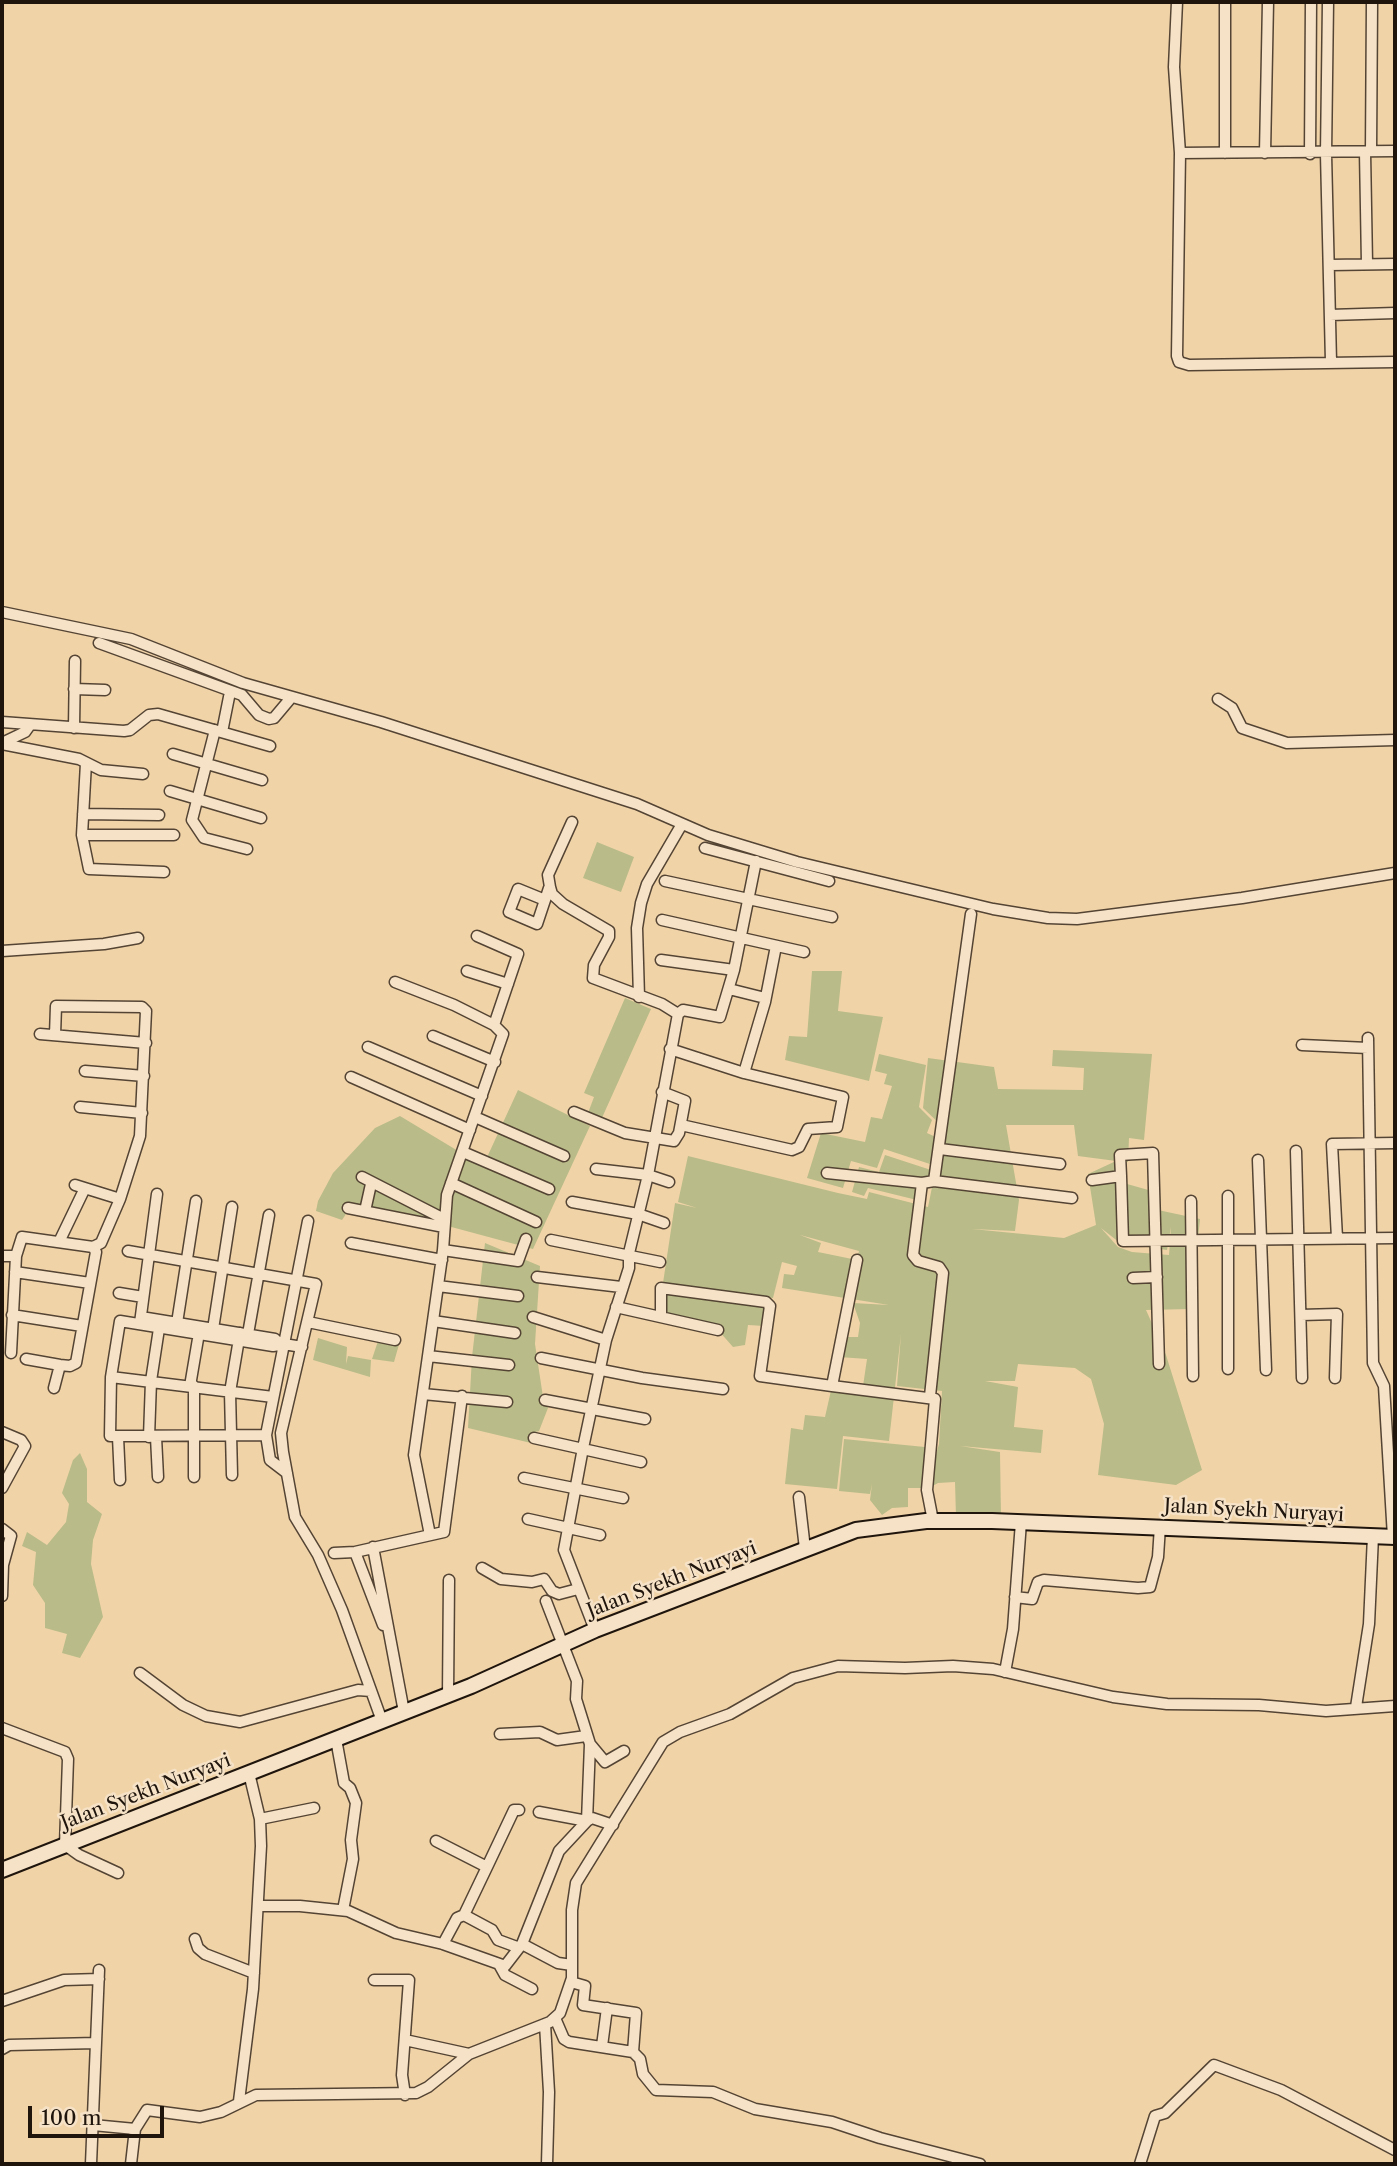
<!DOCTYPE html>
<html>
<head>
<meta charset="utf-8">
<style>
	body { margin:0 }
	#map { position:relative; width:1397px; height:2166px; overflow:hidden; background:#f1d3a8; font-family:"Libre Caslon Text",serif }
	canvas { display:block }
	.frame { position:absolute; inset:0; border:4px solid #1f150d; pointer-events:none }
	.scale { position:absolute; left:28px; top:2106px; width:136px; height:32px; box-sizing:border-box; border:4px solid #1f150d; border-top:0; padding-left:9px; font-size:21px; line-height:24px; white-space:nowrap; color:#1f150d; -webkit-text-stroke:5px #f6e2c6; paint-order:stroke }
</style>
</head>
<body>
<div id="map">
<canvas width="1397" height="2166"></canvas>
<div class="frame"></div>
<div class="scale">100 m</div>
</div>
<script>
const g = document.querySelector('canvas').getContext('2d');
g.lineJoin = 'round';
function fill(path, color) { g.fillStyle = color; g.fill(path, 'evenodd'); }
const toPath = rows => new Path2D(rows.map(r => 'M' + r).join(''));
function trace(path, color, width, dash) { g.strokeStyle = color; g.lineWidth = width; g.lineCap = dash ? 'butt' : 'round'; g.setLineDash(dash || []); g.stroke(path); }
function label(font, color, halo, rows, align = 'center') {
  g.font = font + ' "Libre Caslon Text",serif'; g.lineWidth = 5; g.setLineDash([]); g.textBaseline = 'middle'; g.strokeStyle = halo; g.fillStyle = color; for (const [text, x, y, turn = 0] of rows) {
    g.save(); g.translate(x, y); g.rotate((+turn || 0) * Math.PI / 180); g.textAlign = isNaN(turn) ? turn : align; if (halo) g.strokeText(text, 0, 0); g.fillText(text, 0, 0); g.restore();
  }
}
const green = toPath([
	[597,842,634,857,621,892,583,878],
	[812,971,842,971,838,1011,883,1017,869,1081,785,1060,789,1036,807,1037],
	[625,998,651,1009,601,1120,588,1113,594,1097,584,1093],
	[1053,1050,1152,1054,1144,1140,1129,1138,1128,1162,1118,1161,1120,1182,1159,1193,1158,1210,1200,1219,1191,1309,1146,1310,1166,1355,1202,1470,1176,1485,1098,1475,1104,1424,1091,1379,1075,1368,1018,1364,1015,1381,985,1381,1018,1387,1014,1427,1043,1430,1041,1453,960,1446,1000,1452,1001,1518,956,1517,955,1482,938,1483,929,1488,908,1488,908,1507,892,1508,882,1515,870,1500,872,1484,870,1494,839,1491,844,1439,935,1448,934,1461,939,1444,942,1391,897,1386,901,1334,889,1441,843,1436,837,1489,785,1484,791,1428,803,1430,805,1415,825,1417,832,1386,863,1386,867,1359,839,1357,843,1337,858,1337,860,1323,853,1303,889,1305,782,1288,784,1274,794,1275,797,1266,782,1262,773,1298,663,1283,675,1203,697,1208,678,1202,688,1156,838,1193,867,1199,869,1192,928,1207,944,1128,923,1108,928,1058,994,1067,998,1089,1083,1090,1084,1068,1052,1066],
	[1006,1125,1074,1125,1078,1156,1116,1161,1088,1174,1096,1225,1064,1238,972,1229,1015,1231,1019,1200],
	[1171,1227,1169,1255,1132,1252,1118,1247,1101,1228,1120,1243,1167,1250],
	[800,1235,859,1251,857,1260,818,1252,821,1243],
	[879,1054,926,1065,919,1107,932,1120,927,1133,940,1139,933,1165,884,1149,877,1168,851,1161,843,1188,807,1178,821,1133,865,1142,871,1117,882,1119,892,1086,884,1084,887,1074,875,1071],
	[518,1090,590,1126,533,1249,418,1218,348,1211,342,1220,316,1211,318,1201,333,1173,375,1128,400,1116,483,1166],
	[885,1155,931,1170,925,1202,868,1188,864,1196,852,1192,859,1167,879,1172],
	[485,1243,540,1266,535,1344,543,1397,548,1408,539,1431,532,1433,531,1443,468,1428,472,1357],
	[661,1289,768,1305,764,1326,748,1325,745,1345,733,1347,718,1330,664,1315],
	[318,1338,347,1347,346,1364,348,1356,371,1360,370,1377,313,1360],
	[379,1338,400,1341,394,1362,372,1359],
	[80,1453,87,1469,87,1502,102,1514,93,1540,91,1564,103,1617,80,1658,62,1653,67,1634,45,1628,45,1603,33,1585,36,1552,22,1546,27,1532,47,1545,66,1522,69,1504,62,1493,73,1460]
]);
const minor = toPath([
	[1177,2,1174,67,1180,153,1395,151],
	[1328,2,1326,154,1331,362],
	[1371,151,1372,2],
	[1365,152,1367,264],
	[1180,153,1177,356,1179,362,1189,365,1395,362],
	[1225,153,1225,2],
	[1265,153,1268,2],
	[1310,154,1311,2],
	[1330,265,1395,264],
	[1330,315,1395,313],
	[2,612,131,639,243,683,381,722,637,804,708,835,797,862,993,909,1048,918,1077,919,1242,898,1395,873],
	[99,643,242,695,259,715,269,719,274,718,290,699],
	[74,689,105,690],
	[1218,699,1232,708,1242,728,1287,743,1395,740],
	[2,722,124,731,130,730,149,715,158,714,270,746],
	[74,728,75,661],
	[215,730,192,820,204,838,247,849],
	[222,732,230,692],
	[2,743,25,732,30,725],
	[2,744,79,759,101,770,143,774],
	[173,754,262,780],
	[86,763,82,835,89,869,164,872],
	[170,791,261,818],
	[83,814,159,815],
	[572,822,548,875,550,887,552,894,563,904,609,931,609,937,594,965,593,978,662,1004,678,1014],
	[82,835,174,835],
	[705,848,829,881],
	[665,881,832,917],
	[545,900,518,889,509,912,537,924,549,888],
	[662,920,804,952],
	[477,936,518,954,494,1025],
	[2,951,104,944,138,938],
	[661,960,734,970],
	[467,971,508,984],
	[395,982,454,1005,494,1025,503,1034,447,1195,443,1250,414,1455,430,1535],
	[729,989,765,998],
	[639,997,637,928,641,903,647,884,682,824],
	[40,1034,146,1043],
	[55,1035,56,1006,142,1007,146,1011,140,1136,120,1199],
	[433,1036,495,1062],
	[1368,1038,1373,1363,1384,1386,1393,1537],
	[1302,1045,1368,1048],
	[368,1047,482,1096],
	[670,1049,744,1073,843,1097,837,1127,808,1129,799,1147,792,1150,681,1125],
	[85,1071,144,1076],
	[744,1073,765,1002,776,946],
	[351,1077,470,1130],
	[80,1107,142,1113],
	[574,1112,625,1133,674,1141,679,1133,685,1101,662,1092],
	[475,1117,564,1156],
	[940,1149,1060,1164],
	[1296,1151,1302,1378],
	[463,1152,549,1189],
	[1258,1160,1266,1370],
	[596,1169,648,1175,669,1182],
	[827,1173,922,1183,934,1181,971,914],
	[1121,1176,1120,1155,1153,1153,1159,1364],
	[362,1177,444,1219],
	[1092,1180,1121,1176,1123,1241,1395,1238],
	[934,1181,1072,1198],
	[451,1183,536,1222],
	[922,1183,913,1255,918,1261,939,1267,943,1273,930,1396],
	[1228,1196,1228,1369],
	[1191,1201,1193,1376],
	[572,1202,638,1214,664,1223],
	[348,1208,444,1227],
	[365,1211,371,1184],
	[1337,1238,1332,1144,1395,1143],
	[551,1240,660,1262],
	[59,1242,85,1188],
	[351,1243,442,1260],
	[443,1250,518,1261,526,1239],
	[128,1251,316,1284,281,1433,283,1452,295,1517,318,1555,342,1610,382,1721],
	[2,1256,16,1256,22,1237,93,1247,101,1243,120,1199,75,1185],
	[15,1272,90,1283],
	[537,1277,621,1287],
	[1133,1278,1157,1277],
	[438,1286,518,1296],
	[119,1293,143,1297],
	[616,1307,718,1330],
	[12,1315,82,1326],
	[1301,1315,1337,1314,1335,1378],
	[661,1316,661,1288,766,1302,770,1306,760,1376,832,1386,857,1260],
	[141,1317,275,1339,279,1343],
	[533,1317,606,1340],
	[433,1321,515,1333],
	[308,1322,395,1340],
	[140,1323,157,1194],
	[177,1323,196,1201],
	[213,1329,232,1207],
	[248,1334,269,1215],
	[11,1353,16,1256],
	[428,1356,509,1365],
	[541,1358,642,1378,723,1389],
	[26,1359,60,1365,70,1366,76,1363,96,1252,93,1247],
	[111,1377,273,1397],
	[190,1386,200,1327],
	[832,1386,935,1399,927,1490,933,1521],
	[54,1388,60,1365],
	[423,1394,507,1402],
	[545,1400,645,1419],
	[2,1432,21,1440,25,1446,2,1488],
	[266,1435,110,1436,111,1377,120,1321,273,1346,284,1344,308,1221],
	[118,1437,120,1480],
	[149,1437,151,1381,160,1322],
	[156,1437,158,1477],
	[534,1438,641,1462],
	[287,1473,270,1460,266,1435,284,1344,302,1347],
	[232,1475,230,1392,240,1333],
	[194,1477,194,1386],
	[524,1478,623,1498],
	[799,1497,805,1549],
	[528,1519,600,1535],
	[2,1529,11,1536,3,1565,2,1596],
	[373,1547,404,1712],
	[355,1552,383,1625],
	[334,1553,355,1552,444,1532,462,1396],
	[482,1568,501,1579,532,1582,544,1579,552,1591,559,1594,578,1589],
	[1015,1597,1032,1599,1038,1582,1044,1580,1138,1588,1150,1587,1158,1557,1160,1526],
	[546,1601,577,1681,576,1699,590,1744,605,1762,624,1751],
	[595,1630,564,1550,583,1448,606,1340,629,1268,629,1253,648,1175,678,1014,683,1010,720,1017,734,970,756,861],
	[1005,1672,1013,1629,1021,1522],
	[140,1673,183,1705,206,1716,240,1722,358,1690,371,1691],
	[448,1695,449,1580],
	[1356,1707,1369,1624,1373,1536],
	[2,1728,65,1752,68,1759,65,1845,79,1855,118,1873],
	[500,1734,540,1732,557,1740,586,1736],
	[336,1739,344,1783,350,1788,356,1803,351,1840,353,1859,343,1910],
	[539,1812,587,1821,592,1818,613,1825],
	[260,1819,314,1808],
	[436,1841,487,1867,464,1915],
	[487,1867,514,1810,519,1810],
	[258,1906,300,1906,348,1911,396,1933,443,1944,505,1966,522,1944,559,1851,587,1821,590,1744],
	[195,1939,198,1948,205,1954,254,1973],
	[443,1944,457,1918,464,1915,492,1930,498,1940,517,1947],
	[522,1944,558,1963,572,1965],
	[500,1966,505,1975,532,1989],
	[374,1980,409,1980,402,2075,405,2095],
	[571,1982,585,1986,583,2005,636,2013,633,2052],
	[2,2001,64,1980,99,1979],
	[555,2018,564,2039,569,2042,633,2052,640,2059,643,2074,656,2090,713,2092,755,2109,832,2122,880,2138,980,2164],
	[545,2024,549,2092,547,2164],
	[405,2040,469,2054],
	[602,2046,607,2008],
	[2,2049,9,2045,96,2043],
	[239,2101,253,1989,261,1846,260,1819,249,1773],
	[93,2125,135,2129],
	[91,2164,99,1970],
	[131,2164,135,2129,147,2110,200,2117,221,2112,256,2095,416,2093,428,2087,469,2054,550,2022,560,2013,572,1978,572,1910,576,1883,663,1742,680,1732,730,1714,793,1678,838,1666,905,1668,953,1666,993,1669,1113,1697,1167,1704,1259,1705,1326,1711,1395,1706],
	[1140,2164,1155,2116,1165,2113,1214,2065,1281,2090,1395,2150]
]);
const secondary = toPath([
	[2,1870,471,1686,595,1630,856,1530,926,1521,992,1521,1395,1537]
]);
const streetNames = [
	["Jalan Syekh Nuryayi",1254,1511,3],
	["Jalan Syekh Nuryayi",672,1580,-21],
	["Jalan Syekh Nuryayi",146,1792,-21]
];
fill(green, '#b9bc88');
trace(minor, '#544434', 13);
trace(secondary, '#1f150d', 18);
trace(minor, '#f6e2c6', 10);
trace(secondary, '#f6e2c6', 14);
label('19px', '#1f150d', '#f6e2c6', streetNames);
</script>
</body>
</html>
